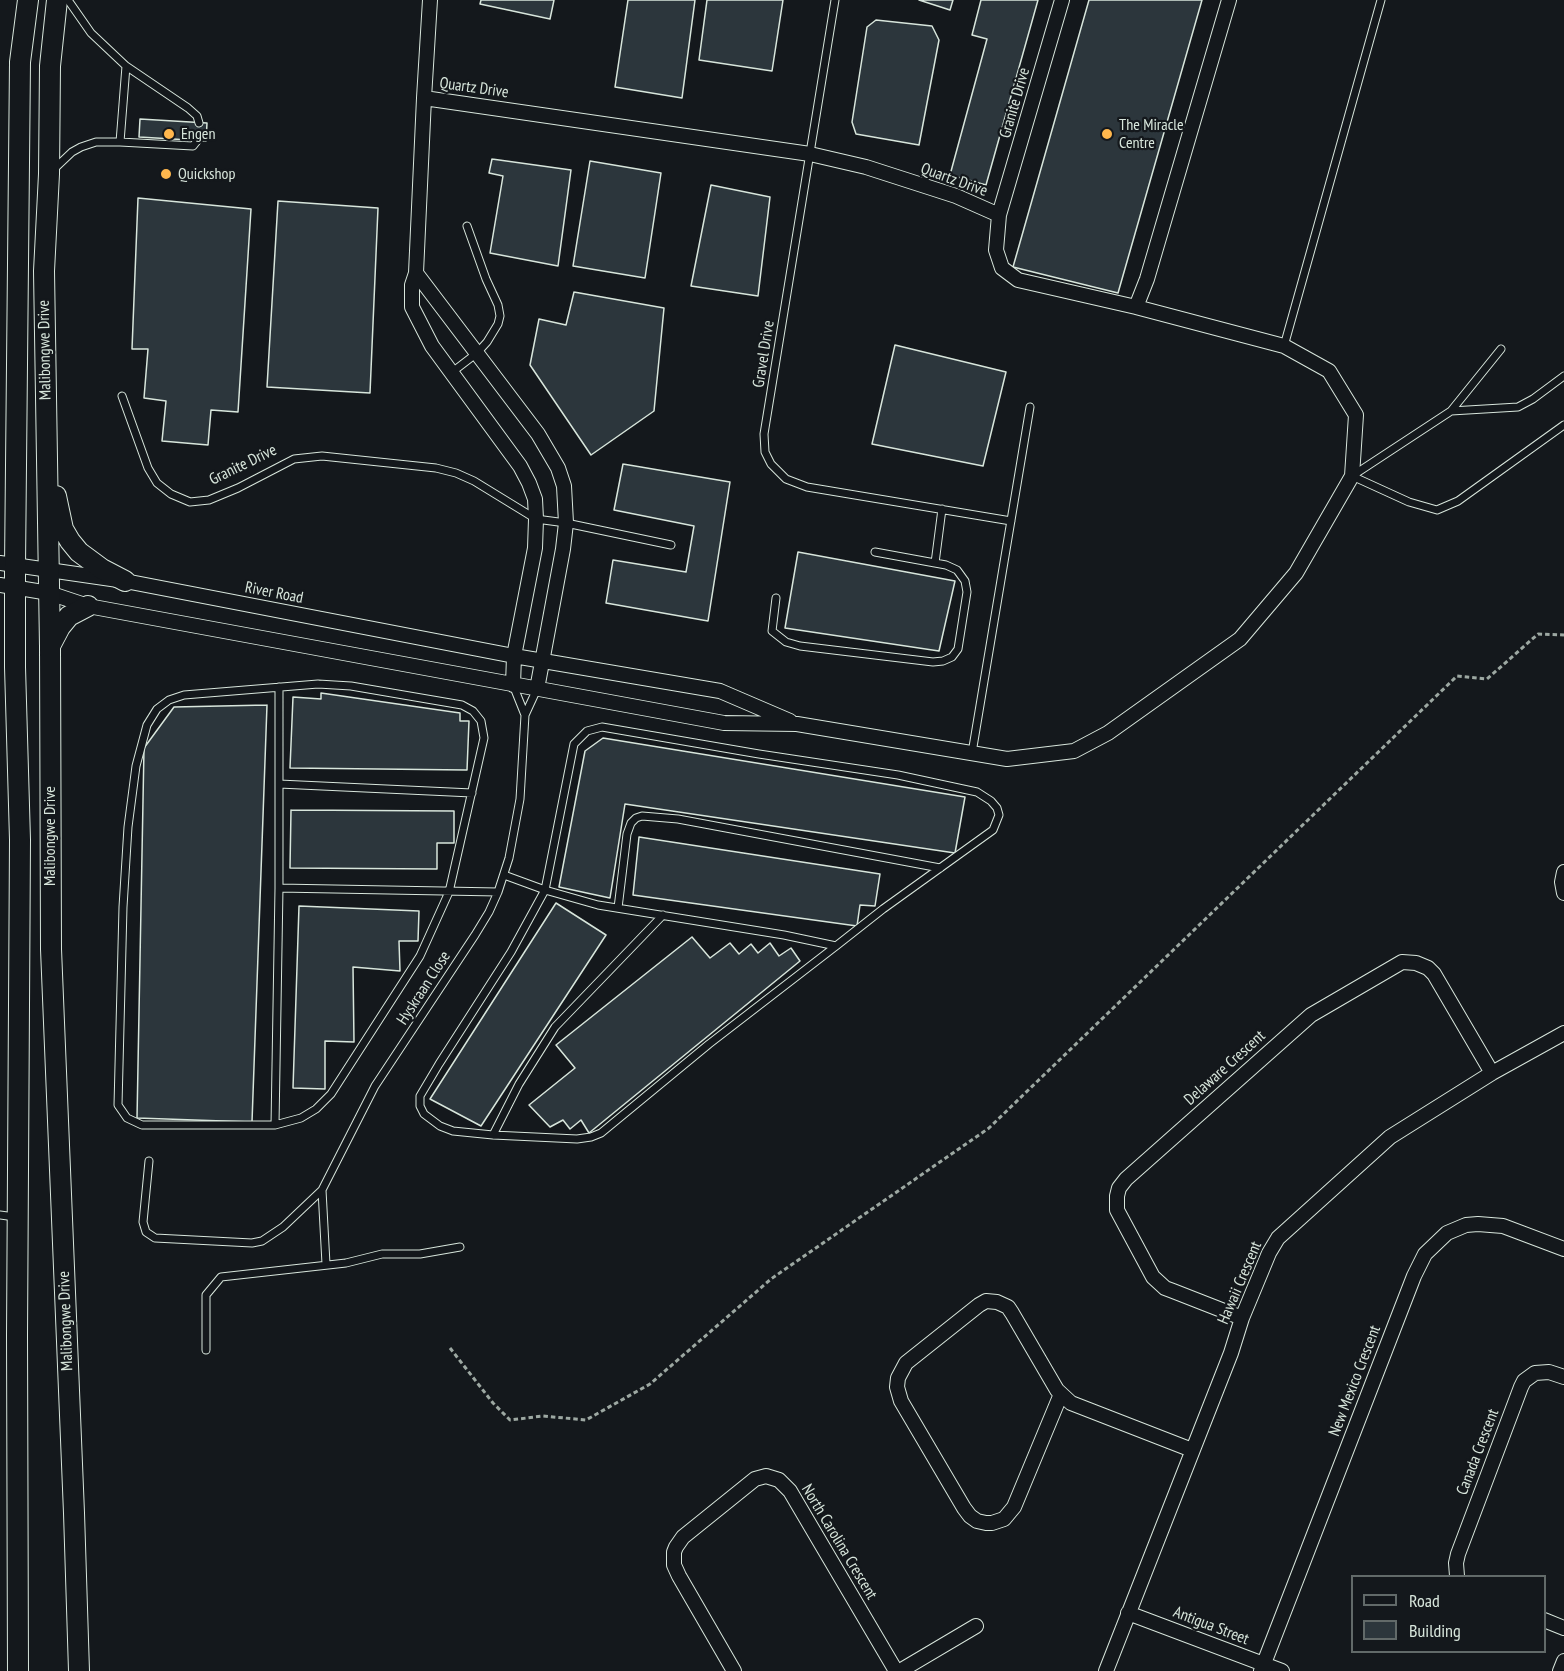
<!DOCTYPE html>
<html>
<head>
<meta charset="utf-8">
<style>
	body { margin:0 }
	#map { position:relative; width:1564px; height:1671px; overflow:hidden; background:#14181c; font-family:"PT Sans Narrow",sans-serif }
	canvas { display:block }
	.legend { position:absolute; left:1351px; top:1575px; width:195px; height:78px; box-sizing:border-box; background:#14181c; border:2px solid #626a69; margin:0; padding:8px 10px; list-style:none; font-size:18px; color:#d8e6dc }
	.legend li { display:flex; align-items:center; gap:12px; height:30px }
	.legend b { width:30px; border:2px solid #626a69 }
</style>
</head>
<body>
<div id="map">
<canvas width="1564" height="1671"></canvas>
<ul class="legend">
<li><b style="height:8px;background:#14181c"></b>Road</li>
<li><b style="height:16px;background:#2c363c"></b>Building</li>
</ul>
</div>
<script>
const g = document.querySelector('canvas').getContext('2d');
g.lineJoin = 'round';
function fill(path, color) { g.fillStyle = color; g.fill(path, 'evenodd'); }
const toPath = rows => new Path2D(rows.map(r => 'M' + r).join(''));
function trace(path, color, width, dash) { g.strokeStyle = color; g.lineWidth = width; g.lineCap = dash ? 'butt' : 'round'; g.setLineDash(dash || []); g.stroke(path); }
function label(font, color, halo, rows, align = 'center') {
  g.font = font + ' "PT Sans Narrow",sans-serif'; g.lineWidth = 4.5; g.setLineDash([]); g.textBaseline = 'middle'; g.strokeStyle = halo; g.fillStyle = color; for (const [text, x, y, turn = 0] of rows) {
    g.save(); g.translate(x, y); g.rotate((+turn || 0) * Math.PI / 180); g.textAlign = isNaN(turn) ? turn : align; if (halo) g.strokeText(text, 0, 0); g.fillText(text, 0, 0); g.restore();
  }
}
const building = toPath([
	[481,0,554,0,550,19,480,4,481,0],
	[628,0,695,0,682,98,615,87,628,0],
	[707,0,783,0,772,71,699,60,707,0],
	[919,0,953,0,950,10,919,0],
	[981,0,1038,0,986,185,950,175,987,39,972,35,981,0],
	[1089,0,1202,0,1118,293,1013,267,1089,0],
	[876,20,932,26,939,40,919,145,856,134,852,122,867,27,876,20],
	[140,119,207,123,206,141,139,137,140,119],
	[492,159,571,170,558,266,490,253,503,176,489,173,492,159],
	[590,161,661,173,645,278,573,266,590,161],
	[711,185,770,197,758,296,691,286,711,185],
	[138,198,251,209,238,412,211,410,208,445,162,441,166,401,144,398,148,349,132,349,138,198],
	[278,201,378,208,370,393,267,387,278,201],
	[574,292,664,308,654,411,591,455,530,365,539,319,566,325,574,292],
	[895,345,1006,372,983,466,872,444,895,345],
	[623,464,730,482,708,621,606,603,613,560,686,572,694,526,614,510,623,464],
	[798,552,955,581,939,651,785,628,798,552],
	[321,693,460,713,460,721,469,721,467,770,290,768,293,697,321,699,321,693],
	[267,705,252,1122,137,1118,144,748,174,707,267,705],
	[603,738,965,797,955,853,625,804,610,898,559,887,585,751,603,738],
	[291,810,454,811,454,843,437,843,437,869,290,868,291,810],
	[639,837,880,874,875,906,860,905,857,926,633,895,639,837],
	[556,903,606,935,481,1126,430,1099,556,903],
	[299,906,419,911,418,941,399,941,400,971,353,967,354,1042,325,1041,325,1089,293,1088,299,906],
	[692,937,710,958,730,943,739,954,751,944,758,953,770,943,779,956,791,948,800,961,589,1133,581,1120,570,1129,563,1120,550,1127,529,1105,575,1068,556,1045,692,937]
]);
const path = toPath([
	[450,1348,493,1403,510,1420,543,1416,586,1420,650,1384,771,1279,989,1128,1457,676,1487,679,1538,634,1564,635]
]);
const lane = toPath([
	[835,0,764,434,765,452,771,464,786,479,807,487,1011,521],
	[126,66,188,108,197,116,199,123],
	[120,142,193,146,197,141],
	[53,170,72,152,81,147,96,142,120,142,126,66,91,33,68,0],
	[1284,346,1381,0],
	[451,373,477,353,487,342,498,324,500,316,498,305,486,279,467,226],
	[122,396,148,468,157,483,171,494,190,502,209,500,238,488,294,459,322,456,436,468,456,473,474,481,536,519,566,523,671,545],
	[1451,411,1501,349],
	[1352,476,1409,502,1437,510,1458,501,1564,425],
	[1352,476,1451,411,1518,407,1533,399,1564,376],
	[875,552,935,563],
	[776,598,772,631,786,642,800,646,933,662,943,661,952,657,958,649,967,592,965,581,957,570,946,565,935,563,942,509],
	[318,684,351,686,462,705,473,711,481,721,484,738,449,892,420,956,331,1094,316,1109,301,1118,275,1125,142,1125,127,1118,118,1105,123,907,128,827,136,766,147,725,157,709,169,700,184,695,318,684],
	[513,685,525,715],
	[972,753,1030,407],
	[279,784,472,793],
	[504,875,545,890,598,905,784,935,836,946,883,909,993,830,999,815,997,808,991,801,977,792,898,775,759,754,602,727,587,731,574,744,545,890,511,952,439,1064,420,1096,420,1106,424,1114,440,1126,453,1131,493,1135,577,1139,591,1137,601,1133,709,1044,836,946],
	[279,888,498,892],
	[618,908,627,834,631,823,636,818,642,816,678,819,940,868],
	[275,1125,279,888,279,687],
	[493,1135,519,1084,555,1027,663,915],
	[149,1161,143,1222,146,1232,155,1238,252,1243,262,1241,283,1227,322,1190],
	[0,1215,15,1217],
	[326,1264,322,1190,375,1086,475,935,489,912,498,892,509,858,520,799,525,715,537,689],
	[206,1350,206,1295,221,1277,346,1263,382,1254,420,1254,460,1247]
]);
const street = toPath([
	[430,0,424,98,416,273,412,285,412,307,432,346,520,466,529,483,535,499,536,519,535,548,514,656,513,685],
	[424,98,810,154,866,167,956,196,999,215,996,250,1002,268,1018,280,1136,307,1147,279,1229,0],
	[999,215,1062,0],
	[416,273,538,434,558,468,564,486,566,523,563,549,537,689],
	[0,563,125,581,514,656,720,691,790,721],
	[0,585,49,593,88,606,724,723,797,724,1007,759,1074,751,1108,733,1240,639,1296,573,1352,476,1356,415,1329,371,1284,346,1136,307],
	[1564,872,1562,882,1564,893],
	[1242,1318,1173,1291,1165,1288,1153,1277,1117,1210,1117,1196,1119,1188,1126,1179,1311,1015,1402,962,1416,963,1428,968,1434,974,1492,1073],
	[1061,1394,1014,1507,1004,1519,992,1523,986,1523,977,1521,970,1516,964,1508,901,1401,897,1387,898,1378,906,1363,979,1305,986,1301,997,1302,1008,1307,1012,1313,1057,1390,1071,1403,1192,1450],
	[1457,1576,1456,1563,1458,1554,1521,1387,1524,1381,1535,1373,1549,1372,1564,1377],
	[1128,1613,1282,1671],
	[1544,1620,1564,1628],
	[734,1671,679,1576,674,1565,674,1552,676,1547,683,1537,755,1479,766,1476,779,1480,790,1491,896,1671],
	[900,1671,976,1626],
	[1106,1671,1231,1353,1242,1318,1269,1253,1278,1238,1390,1137,1492,1073,1564,1033],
	[1261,1671,1414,1276,1425,1254,1447,1233,1466,1225,1478,1224,1503,1226,1564,1249],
	[1560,1671,1564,1661]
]);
const secondary = toPath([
	[57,0,50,66,49,174,44,271,50,647,51,949,74,1513,79,1671],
	[56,496,63,529,70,541,79,552,102,569,125,581],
	[50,646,60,627,69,616,88,606],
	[18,1671,17,1335,20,840,15,667,15,566,20,62,28,0]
]);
const markers = [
	[169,134,6,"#ffb74d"],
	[1107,134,6,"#ffb74d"],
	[166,174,6,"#ffb74d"]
];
const streetNames = [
	["Quartz Drive",474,88,8],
	["Granite Drive",1015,103,-74],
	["Quartz Drive",954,180,20],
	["Malibongwe Drive",45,350,-91],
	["Gravel Drive",764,354,-81],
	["Granite Drive",243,465,-26],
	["River Road",274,593,11],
	["Malibongwe Drive",50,836,-90],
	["Hyskraan Close",424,988,-57],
	["Delaware Crescent",1225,1068,-42],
	["Hawaii Crescent",1240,1283,-67],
	["Malibongwe Drive",66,1321,-92],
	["New Mexico Crescent",1355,1381,-69],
	["Canada Crescent",1478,1452,-69],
	["North Carolina Crescent",839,1542,59],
	["Antigua Street",1211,1626,21]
];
const poiNames = [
	["The Miracle",1119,125],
	["Centre",1119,143],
	["Engen",181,134],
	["Quickshop",178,174]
];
fill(building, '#2c363c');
trace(building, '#d8e6dc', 1.5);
trace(lane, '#d8e6dc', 9);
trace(street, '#d8e6dc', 16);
trace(secondary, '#d8e6dc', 22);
trace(path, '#9da8a2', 3, [4.5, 3]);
trace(lane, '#14181c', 7);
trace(street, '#14181c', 14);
trace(secondary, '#14181c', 20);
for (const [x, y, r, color] of markers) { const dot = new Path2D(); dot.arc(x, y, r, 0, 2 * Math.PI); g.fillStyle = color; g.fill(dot); trace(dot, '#14181c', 2); }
label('16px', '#d8e6dc', '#14181c', streetNames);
label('16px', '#d8e6dc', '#14181c', poiNames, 'left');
</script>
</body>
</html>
